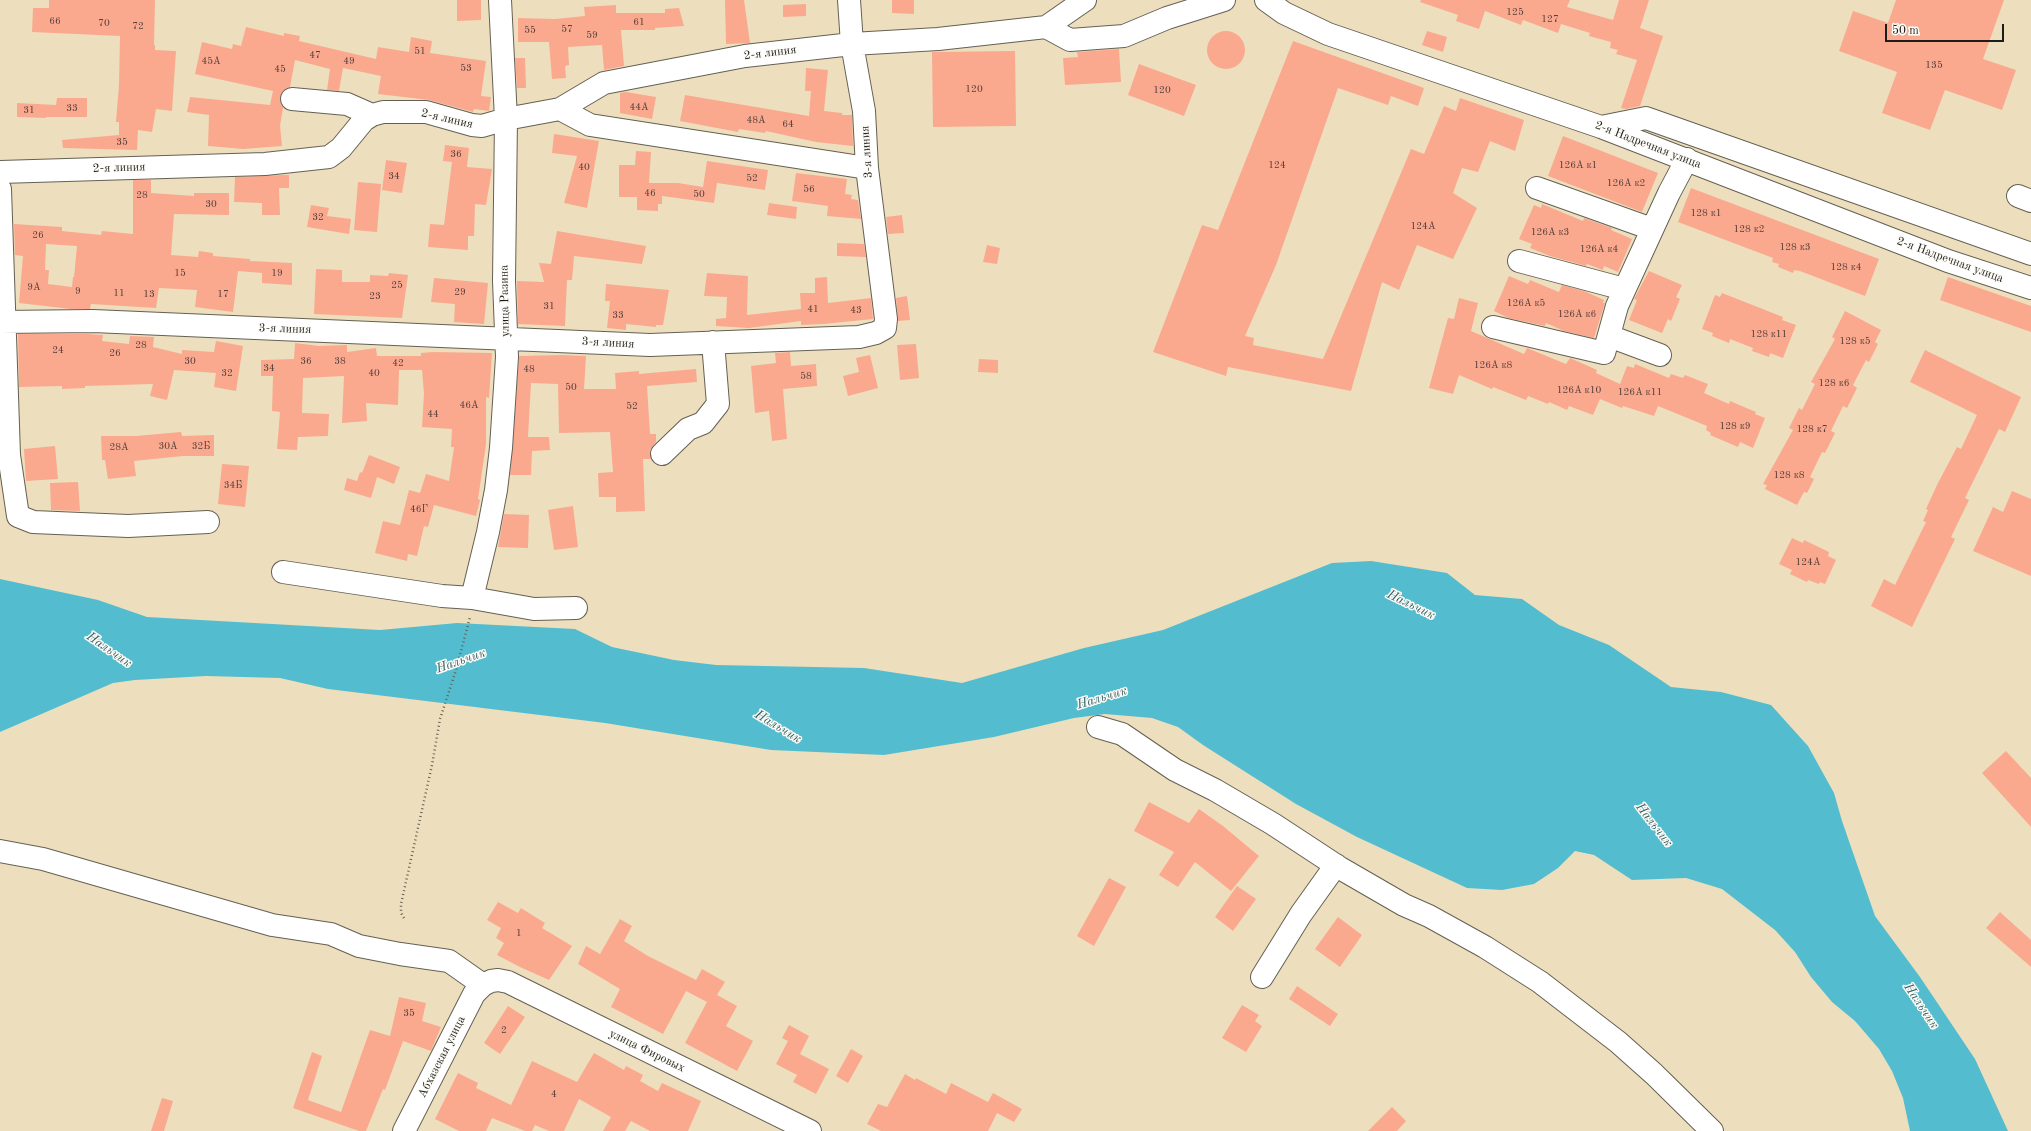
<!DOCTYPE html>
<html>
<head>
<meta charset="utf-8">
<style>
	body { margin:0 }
	#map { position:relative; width:2031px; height:1131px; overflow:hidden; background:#eddfbd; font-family:"Old Standard TT",serif }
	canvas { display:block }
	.scale { position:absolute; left:1885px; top:24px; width:119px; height:18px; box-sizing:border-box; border:2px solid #1c1c1c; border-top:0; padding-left:5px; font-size:12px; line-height:14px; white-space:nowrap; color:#1c1c1c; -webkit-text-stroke:3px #fdfcf7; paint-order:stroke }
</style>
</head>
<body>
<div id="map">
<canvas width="2031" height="1131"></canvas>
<div class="scale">50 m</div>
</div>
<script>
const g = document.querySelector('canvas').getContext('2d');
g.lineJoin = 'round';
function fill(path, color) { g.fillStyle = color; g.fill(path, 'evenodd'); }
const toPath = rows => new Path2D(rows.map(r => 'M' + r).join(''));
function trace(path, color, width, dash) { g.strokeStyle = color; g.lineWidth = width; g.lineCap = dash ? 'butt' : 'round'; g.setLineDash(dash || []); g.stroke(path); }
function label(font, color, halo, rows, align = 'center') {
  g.font = font + ' "Old Standard TT",serif'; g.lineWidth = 3; g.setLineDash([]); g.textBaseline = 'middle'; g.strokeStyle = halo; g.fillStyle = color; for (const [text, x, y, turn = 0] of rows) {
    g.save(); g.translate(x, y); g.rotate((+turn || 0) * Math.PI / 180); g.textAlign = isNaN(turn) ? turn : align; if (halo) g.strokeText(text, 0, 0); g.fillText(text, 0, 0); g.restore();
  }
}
const water = toPath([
	[1371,561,1447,573,1475,595,1522,599,1559,625,1609,645,1671,687,1721,692,1771,705,1808,746,1834,793,1842,821,1875,916,1920,977,1975,1059,2008,1131,1910,1131,1903,1098,1892,1071,1879,1049,1855,1021,1832,1002,1811,977,1795,952,1775,930,1722,889,1686,878,1632,880,1594,855,1575,851,1558,868,1534,884,1502,890,1467,888,1357,837,1296,804,1203,745,1178,727,1152,718,1105,714,1074,718,994,737,884,755,771,750,605,723,328,689,280,678,206,676,135,680,113,683,0,732,0,579,98,600,147,617,380,630,457,623,575,629,612,647,674,660,716,665,864,668,962,683,1084,648,1163,630,1332,563]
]);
const building = toPath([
	[49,0,155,0,154,45,155,45,155,50,176,51,172,111,156,109,152,132,138,130,137,150,63,148,62,140,119,135,119,122,116,122,119,85,120,36,32,32,33,8,49,8],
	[457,0,481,0,481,20,457,21],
	[725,0,744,0,750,43,726,44],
	[892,0,914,0,914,14,892,13],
	[1421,0,1570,0,1567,7,1613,20,1619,0,1649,0,1640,28,1663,36,1640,106,1626,109,1621,108,1637,60,1616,54,1618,50,1610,48,1611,42,1589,36,1590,33,1561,24,1558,33,1523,20,1521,25,1485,11,1479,29,1456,21,1458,15,1420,2],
	[1896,0,2004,0,1983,59,2016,70,2002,110,1945,90,1930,130,1882,113,1897,72,1839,51,1853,11,1888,23],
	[806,4,806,16,783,17,783,5],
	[616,5,616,13,665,13,665,9,679,8,684,26,655,28,655,30,621,30,624,66,604,70,602,45,568,47,569,65,565,66,566,78,552,79,549,42,518,42,518,18,555,19,585,16,584,7],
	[246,27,284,36,284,33,300,36,299,41,376,59,378,47,409,52,411,37,432,41,430,53,486,61,481,96,491,97,489,111,474,109,473,112,429,100,378,94,381,76,343,68,339,91,327,90,330,69,295,60,290,87,282,92,280,97,283,108,280,126,282,146,243,149,208,146,209,115,187,112,190,97,270,105,273,91,195,74,202,42,232,49,233,44,241,46],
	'1207 50a19 19 0 1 1 38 0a19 19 0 1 1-38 0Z',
	[1427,31,1447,37,1443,52,1422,45],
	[1293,41,1424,88,1418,106,1391,96,1388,105,1338,88,1276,265,1245,336,1254,338,1253,345,1323,359,1411,149,1424,154,1444,106,1456,111,1460,98,1524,120,1515,151,1490,141,1478,172,1462,168,1453,193,1477,208,1453,259,1417,245,1399,290,1382,282,1351,391,1228,367,1226,376,1153,352,1202,225,1218,230],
	[1119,49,1121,82,1065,85,1063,58,1078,57,1077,52],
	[1015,51,1016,126,933,127,932,52],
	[515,58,525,58,526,88,517,88],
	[1139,64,1196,85,1184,116,1128,95],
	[806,68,828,70,824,111,842,113,842,115,852,115,853,146,816,142,766,131,765,133,739,129,738,132,680,121,685,95,809,116,811,91,805,91],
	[626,92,656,97,652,119,620,113,620,93],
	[57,98,87,98,87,117,46,117,46,118,17,117,17,103,56,105],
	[554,134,599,141,587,208,564,203,577,156,552,153],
	[1563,136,1658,173,1642,212,1548,176],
	[445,145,469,148,467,167,492,169,486,205,475,204,474,236,468,236,468,250,428,247,430,224,444,225,452,162,443,161],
	[636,151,651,152,649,183,678,183,703,187,707,161,768,170,765,190,717,183,714,203,662,196,662,204,658,204,658,211,637,210,637,197,619,197,619,165,635,165],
	[386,160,407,163,402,193,382,190],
	[796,173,847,179,845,194,852,195,851,199,858,200,861,219,827,216,828,206,792,201],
	[283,175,289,175,289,188,279,188,280,215,262,215,262,203,234,202,235,177],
	[133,180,151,180,151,193,194,196,194,193,229,193,229,215,174,214,171,255,198,257,199,251,213,253,213,256,250,259,250,261,292,263,292,285,262,283,262,273,238,271,233,312,195,307,197,290,159,288,156,308,91,304,90,309,71,309,19,303,23,256,15,255,14,224,62,227,62,231,101,235,102,231,133,234],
	[46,244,77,246,74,277,73,277,72,287,48,284,49,270,45,270],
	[358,182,381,184,377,232,354,230],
	[1691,188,1879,259,1865,296,1800,271,1794,270,1793,273,1778,267,1779,264,1772,262,1773,258,1678,222],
	[769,203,797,207,796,219,767,215],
	[1542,204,1583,221,1584,218,1612,228,1611,230,1632,239,1618,272,1604,266,1603,270,1587,264,1586,266,1550,256,1530,248,1532,244,1519,239,1534,205,1541,208],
	[311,205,329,208,327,216,351,219,349,234,307,227],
	[902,215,904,233,888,234,886,217],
	[557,231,646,246,642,264,574,256,572,280,567,280,565,326,518,324,517,281,544,282,539,263,551,264],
	[837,243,864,244,866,257,837,256],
	[987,245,1000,248,997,264,983,262],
	[316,269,342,270,342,282,370,282,370,275,388,276,389,273,408,275,402,318,314,314],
	[1649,271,1682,285,1676,297,1680,299,1671,321,1668,319,1662,333,1629,320,1637,300,1634,299],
	[707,273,748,276,747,315,801,309,800,293,815,293,815,278,827,277,828,303,871,298,873,319,823,324,801,325,801,321,749,328,716,326,716,319,726,318,727,297,704,296],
	[1509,276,1528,284,1530,280,1559,292,1562,285,1584,291,1604,300,1603,303,1605,303,1594,338,1564,331,1546,323,1545,326,1508,318,1494,311],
	[1948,277,2031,306,2031,332,1940,300],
	[434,278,488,283,484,324,454,322,455,304,431,302],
	[606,284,669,290,663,325,656,325,656,327,626,324,626,330,607,328,610,301,605,301],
	[1722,293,1783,317,1782,320,1796,325,1783,358,1770,353,1769,357,1752,351,1753,348,1730,339,1729,343,1712,336,1713,333,1702,329,1715,295,1720,297],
	[907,296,910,320,898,321,896,298],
	[1459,298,1478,303,1471,331,1524,354,1527,348,1566,364,1570,358,1597,370,1596,373,1620,384,1627,366,1634,368,1635,364,1669,378,1671,374,1683,378,1685,375,1708,384,1704,393,1729,404,1730,401,1756,412,1755,414,1765,418,1753,448,1740,442,1738,447,1710,435,1711,433,1706,430,1707,426,1658,406,1654,416,1623,406,1622,408,1600,399,1593,415,1569,406,1567,410,1549,402,1548,404,1528,396,1526,400,1493,387,1492,389,1459,375,1453,394,1429,388,1448,318,1454,319],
	[1845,311,1881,330,1875,342,1878,344,1869,362,1866,360,1853,385,1857,388,1847,408,1843,406,1831,431,1835,433,1825,453,1822,452,1810,477,1814,479,1807,493,1804,492,1797,505,1765,489,1767,485,1763,484,1793,430,1789,428,1799,408,1802,410,1815,384,1811,382,1835,339,1832,337],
	[18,334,88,334,103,335,102,341,129,344,130,336,154,337,153,347,182,354,182,350,214,352,216,341,243,346,236,391,214,387,216,373,174,370,167,400,150,396,153,384,85,386,85,388,62,389,62,386,19,387],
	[295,343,319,346,347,345,347,352,376,348,377,356,421,356,421,353,433,352,492,353,489,398,486,397,486,444,478,499,480,500,476,516,434,505,428,527,424,526,417,556,408,554,407,561,375,553,383,521,400,525,409,490,420,493,426,474,449,481,454,447,451,447,452,429,422,427,424,394,422,370,399,370,398,405,366,403,367,421,342,423,344,376,303,378,302,413,329,414,328,436,298,437,297,450,277,449,280,412,272,411,273,376,261,376,261,360,294,359],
	[916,344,919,378,900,380,897,345],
	[1925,350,2021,397,2005,432,1999,429,1965,498,1969,500,1951,537,1955,539,1912,627,1871,606,1884,579,1895,585,1926,522,1923,521,1928,510,1926,509,1937,485,1957,447,1961,449,1977,415,1910,382],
	[790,352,791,366,816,364,817,386,783,389,787,439,772,441,769,411,755,413,751,366,776,363,775,353],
	[562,355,586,356,584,389,616,389,615,373,639,371,639,374,696,369,697,382,647,386,650,434,656,434,656,442,650,450,651,459,643,459,645,511,616,512,616,497,599,497,598,473,613,472,610,432,559,433,558,384,531,383,528,437,549,437,550,450,532,451,531,475,510,475,519,356],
	[870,355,878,388,848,396,843,376,859,372,856,358],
	[979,359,998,360,998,373,978,372],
	[181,432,182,436,214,435,214,456,183,456,134,461,136,476,108,479,105,460,102,460,101,436,136,436],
	[55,446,58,479,26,481,24,449],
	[369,455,400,467,394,484,377,477,371,498,344,490,347,478,357,481,360,472,362,473],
	[222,464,249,466,245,507,218,504],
	[78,482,80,511,51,510,50,483],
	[2012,491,2031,499,2031,576,1973,551,1993,507,2003,512],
	[573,506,578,547,554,550,548,510],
	[504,514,529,515,528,548,498,547],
	[1792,538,1803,543,1804,540,1829,552,1828,556,1836,560,1825,584,1820,582,1819,584,1808,580,1807,582,1790,574,1792,570,1779,564],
	[2006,751,2031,778,2031,827,1982,773],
	[1149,802,1189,823,1199,809,1223,826,1259,856,1231,891,1195,862,1178,887,1159,875,1174,852,1134,831],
	[1109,878,1126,887,1094,946,1077,936],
	[1237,886,1256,899,1233,931,1215,917],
	[498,902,518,913,521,908,545,923,542,928,572,946,549,980,520,967,497,955,504,943,496,938,501,928,487,920],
	[2000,912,2031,940,2031,967,1986,928],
	[1338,917,1362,935,1340,967,1315,949],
	[620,919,632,926,624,941,648,956,696,980,702,969,725,982,717,995,737,1006,726,1026,753,1041,737,1071,685,1043,707,1002,686,991,663,1034,611,1007,620,989,578,964,586,946,600,954],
	[1297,986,1338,1014,1330,1026,1289,999],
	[399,997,426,1003,422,1021,441,1027,431,1051,403,1041,385,1090,383,1089,366,1131,359,1131,293,1108,312,1052,322,1056,308,1100,341,1112,370,1030,390,1036],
	[1242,1005,1259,1015,1255,1021,1262,1026,1246,1052,1222,1038],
	[508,1006,525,1017,500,1054,484,1043],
	[789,1025,809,1036,800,1054,829,1069,816,1094,793,1082,797,1075,776,1064,788,1041,782,1038],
	[851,1049,863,1056,848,1083,836,1076],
	[594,1053,624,1070,626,1066,643,1075,640,1081,658,1091,662,1083,701,1101,688,1131,650,1131,631,1121,625,1131,603,1131,611,1117,579,1099,564,1131,549,1131,535,1125,532,1131,525,1131,492,1118,486,1131,459,1131,435,1119,458,1073,478,1083,476,1088,511,1105,532,1061,577,1082],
	[905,1074,915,1080,916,1078,946,1094,951,1083,988,1102,993,1093,1022,1109,1014,1122,997,1113,988,1131,881,1131,867,1124,878,1104,887,1107],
	[162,1098,173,1101,164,1131,151,1131],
	[1392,1107,1406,1121,1397,1131,1368,1131]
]);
const path = toPath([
	[404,918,401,913,401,904,432,765,440,719,456,670,470,617]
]);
const minor = toPath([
	[1266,0,1284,13,1328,34,1601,127,1948,261,2031,288],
	[1046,27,1070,40,1124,36,1167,18,1224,0],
	[292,99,347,104,372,115],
	[560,109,590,125,867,168],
	[1601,127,1646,118,2031,254],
	[0,172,265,164,329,157,341,148,364,120,372,115,383,112,426,112,472,125,482,126,506,119,560,109,604,83,745,56,852,44,938,39,1046,27,1085,0],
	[1537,188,1652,229],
	[0,189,9,455,18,516,33,522,128,526,208,522],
	[2018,196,2031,201],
	[1519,261,1624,289],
	[0,322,93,321,650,345,859,337,876,333,885,328,886,319,867,168,864,111,852,44,849,0],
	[1493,327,1604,353,1617,306,1669,193,1687,159],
	[1609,336,1660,355],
	[662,454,688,429,703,423,718,404,713,342],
	[283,572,442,596,472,598,534,609,576,608],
	[472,598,488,532,496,490,501,448,507,357,504,281,506,119,500,0],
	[1098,727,1122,734,1175,770,1215,790,1273,824,1340,868,1404,905,1429,916,1485,947,1540,982,1618,1042,1654,1074,1712,1131],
	[0,851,43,859,272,925,331,934,359,946,400,954,449,961,483,985],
	[1262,977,1301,914,1336,865],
	[404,1131,474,994,483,985,491,981,498,980,508,982,810,1131]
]);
const numberNames = [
	["125",1515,12],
	["127",1550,19],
	["66",55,21],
	["61",639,22],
	["70",104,23],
	["72",138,26],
	["57",567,29],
	["55",530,30],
	["59",592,35],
	["51",420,51],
	["47",315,55],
	["45А",211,61],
	["49",349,61],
	["135",1934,65],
	["53",466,68],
	["45",280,69],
	["120",974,89],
	["120",1162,90],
	["44А",639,107],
	["33",72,108],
	["31",29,110],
	["48А",756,120],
	["64",788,124],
	["35",122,142],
	["36",456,154],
	["124",1277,165],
	["126А к1",1578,165],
	["40",584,167],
	["34",394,176],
	["52",752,178],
	["126А к2",1626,183],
	["56",809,189],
	["46",650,193],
	["50",699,194],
	["28",142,195],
	["30",211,204],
	["128 к1",1706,213],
	["32",318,217],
	["124А",1423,226],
	["128 к2",1749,229],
	["126А к3",1550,232],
	["26",38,235],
	["128 к3",1795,247],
	["126А к4",1599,249],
	["128 к4",1846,267],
	["15",180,273],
	["19",277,273],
	["25",397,285],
	["9А",34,287],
	["9",78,291],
	["29",460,292],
	["11",119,293],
	["13",149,294],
	["17",223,294],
	["23",375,296],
	["126А к5",1526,303],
	["31",549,306],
	["41",813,309],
	["43",856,310],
	["126А к6",1577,314],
	["33",618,315],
	["128 к11",1769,334],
	["128 к5",1855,341],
	["28",141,345],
	["24",58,350],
	["26",115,353],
	["30",190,361],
	["36",306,361],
	["38",340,361],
	["42",398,363],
	["126А к8",1493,365],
	["34",269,368],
	["48",529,369],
	["32",227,373],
	["40",374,373],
	["58",806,376],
	["128 к6",1834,383],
	["50",571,387],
	["126А к10",1579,390],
	["126А к11",1640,392],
	["46А",469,405],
	["52",632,406],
	["44",433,414],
	["128 к9",1735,426],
	["128 к7",1812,429],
	["30А",168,446],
	["32Б",201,446],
	["28А",119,447],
	["128 к8",1789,475],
	["34Б",233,485],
	["46Г",419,509],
	["124А",1808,562],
	["1",519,933],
	["35",409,1013],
	["2",504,1030],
	["4",554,1094]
];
const streetNames = [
	["2-я линия",770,53,-7],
	["2-я линия",447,119,13],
	["2-я Надречная улица",1648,145,21],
	["3-я линия",867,152,-94],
	["2-я линия",119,168,-2],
	["2-я Надречная улица",1950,260,20],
	["улица Разина",505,301,-91],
	["3-я линия",285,329,2],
	["3-я линия",608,343,3],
	["улица Фировых",647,1051,26],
	["Абхазская улица",442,1057,-63]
];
const waterNames = [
	["Нальчик",1411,605,26],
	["Нальчик",109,650,35],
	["Нальчик",461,661,-19],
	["Нальчик",1102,698,-17],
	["Нальчик",778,727,31],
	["Нальчик",1654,825,52],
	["Нальчик",1921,1006,56]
];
fill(water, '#53bdcf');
fill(building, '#faa98f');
trace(minor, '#656054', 24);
trace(path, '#656054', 2.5, [1, 3]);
trace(minor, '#fff', 22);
label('10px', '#543f39', null, numberNames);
label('12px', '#1c1c1c', '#fdfcf7', streetNames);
label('italic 13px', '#325c64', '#fdfcf7', waterNames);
</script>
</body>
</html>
